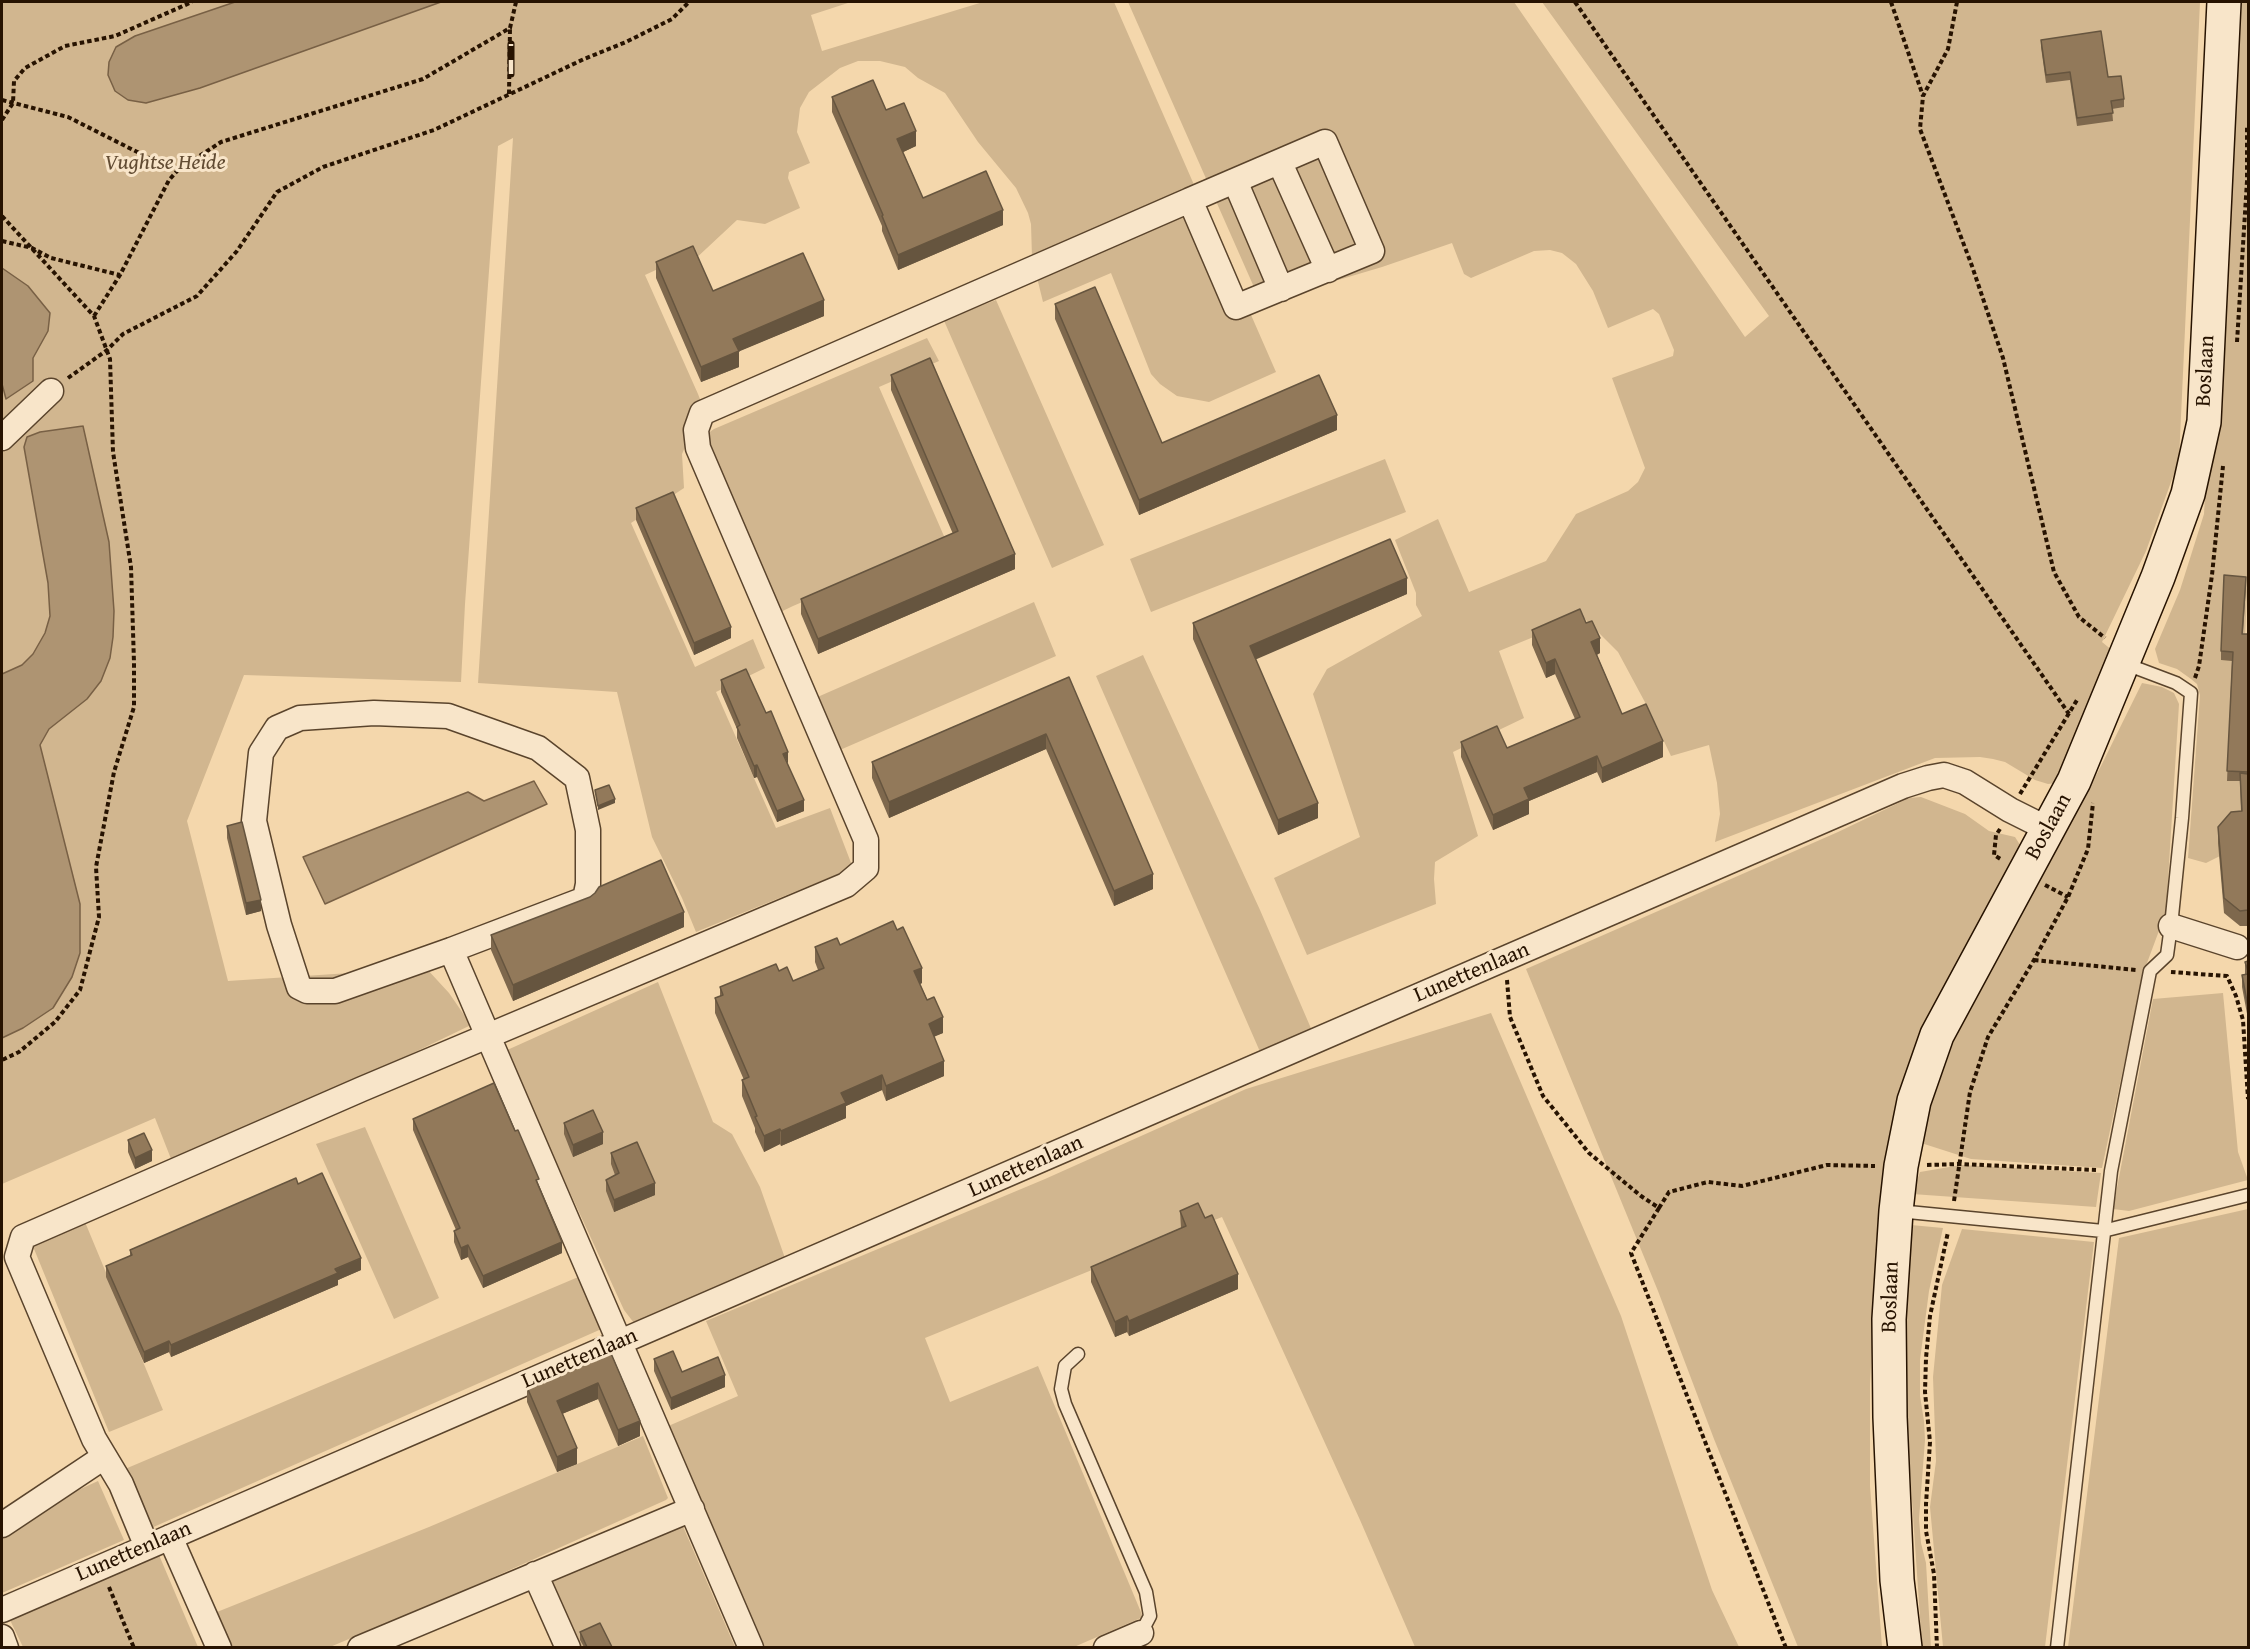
<!DOCTYPE html>
<html>
<head>
<meta charset="utf-8">
<style>
	body { margin:0 }
	#map { position:relative; width:2250px; height:1649px; overflow:hidden; background:#f4d7ac; font-family:"Gentium Book Plus",serif }
	canvas { display:block }
	.frame { position:absolute; inset:0; border:3px solid #271301; pointer-events:none }
</style>
</head>
<body>
<div id="map">
<canvas width="2250" height="1649"></canvas>
<div class="frame"></div>
</div>
<script>
const g = document.querySelector('canvas').getContext('2d');
g.lineJoin = 'round';
function fill(path, color) { g.fillStyle = color; g.fill(path, 'evenodd'); }
const toPath = rows => new Path2D(rows.map(r => 'M' + r).join(''));
function trace(path, color, width, dash) { g.strokeStyle = color; g.lineWidth = width; g.lineCap = dash ? 'butt' : 'round'; g.setLineDash(dash || []); g.stroke(path); }
function label(font, color, halo, rows, align = 'center') {
  g.font = font + ' "Gentium Book Plus",serif'; g.lineWidth = 6; g.setLineDash([]); g.textBaseline = 'middle'; g.strokeStyle = halo; g.fillStyle = color; for (const [text, x, y, turn = 0] of rows) {
    g.save(); g.translate(x, y); g.rotate((+turn || 0) * Math.PI / 180); g.textAlign = isNaN(turn) ? turn : align; if (halo) g.strokeText(text, 0, 0); g.fillText(text, 0, 0); g.restore();
  }
}
const green = toPath([
	[2,2,851,2,811,15,822,51,983,2,1114,2,1276,372,1209,402,1177,396,1160,384,1151,374,1111,273,1043,302,1032,257,1031,224,1028,213,1016,188,978,142,945,93,918,78,905,67,880,61,858,61,840,68,809,92,800,108,797,132,810,163,789,172,788,178,800,208,765,224,737,220,692,262,684,257,645,275,698,394,706,415,696,422,682,454,684,488,631,523,695,667,753,639,765,668,716,692,776,828,830,808,853,868,696,932,682,898,652,837,617,692,478,683,513,138,498,146,465,604,461,682,244,675,187,821,228,981,426,968,449,993,471,1025,297,1109,173,1164,155,1118,2,1184],
	[1128,2,1514,2,1745,337,1769,316,1542,2,2200,2,2179,460,2146,551,2102,642,2113,651,2056,783,2048,784,2035,780,2005,762,1993,759,1980,757,1935,758,1715,842,1720,814,1717,783,1709,745,1671,756,1647,706,1618,652,1583,617,1499,651,1524,718,1453,752,1478,836,1435,862,1434,879,1436,904,1307,955,1274,878,1360,837,1313,694,1327,669,1422,616,1416,605,1416,593,1395,540,1438,519,1469,592,1546,561,1576,514,1628,491,1638,482,1645,468,1612,378,1673,356,1674,350,1659,314,1653,309,1608,328,1593,291,1576,264,1562,253,1550,250,1534,251,1471,278,1464,274,1452,243,1382,267,1261,303],
	[2233,2,2248,2,2248,568,2244,664,2248,665,2248,842,2206,863,2188,858,2200,695,2197,684,2191,679,2177,669,2159,663,2155,649,2180,590,2204,514],
	[996,300,1104,545,1052,568,945,323,944,320],
	[927,338,939,361,879,387,947,543,877,570,793,606,768,618,704,436,714,429],
	[1385,459,1406,512,1151,612,1130,559],
	[1034,602,1056,656,833,753,813,699],
	[1143,655,1260,910,1313,1033,1261,1054,1096,676],
	[2142,683,2162,687,2174,693,2179,704,2166,912,2144,971,2102,1168,1971,1159,1918,1142,1954,1041,2101,766],
	[1921,797,1965,814,1989,831,2015,837,2022,848,1934,1010,1877,1256,1870,1384,1870,1486,1882,1647,1798,1647,1714,1439,1658,1291,1526,969,1838,832,1909,798],
	[658,982,713,1122,732,1134,760,1187,786,1261,634,1323,624,1310,505,1051],
	[2223,993,2238,1152,2248,1180,2129,1211,2113,1209,2153,999],
	[1491,1013,1621,1316,1712,1590,1739,1647,1415,1647,1360,1520,1222,1217,925,1338,950,1402,1038,1366,1143,1617,1074,1647,761,1647,666,1427,738,1396,706,1321,1045,1179,1246,1089],
	[365,1127,439,1298,394,1319,316,1144],
	[1961,1165,2101,1173,2096,1207,1912,1194,1920,1172],
	[2248,1209,2248,1647,2068,1647,2119,1238],
	[85,1222,163,1410,109,1432,32,1244],
	[1911,1225,1943,1228,1929,1291,1920,1360,1920,1396,1924,1421,1925,1440,1919,1519,1921,1543,1926,1563,1931,1648,1922,1647,1907,1427,1906,1306],
	[1962,1229,2094,1242,2045,1647,1943,1647,1930,1507,1936,1461,1933,1377,1942,1285],
	[583,1275,606,1327,149,1529,125,1469],
	[643,1436,668,1498,666,1500,465,1590,330,1647,232,1647,217,1612,429,1527],
	[98,1481,124,1540,2,1593,2,1525],
	[682,1524,735,1647,575,1647,545,1579],
	[159,1555,198,1647,23,1647,10,1620]
]);
const water = toPath([
	[235,2,441,2,200,88,146,103,128,100,115,91,108,75,109,62,116,47,135,36,235,2],
	[2,268,28,286,50,313,48,331,33,358,33,381,6,399,2,384,2,268],
	[83,426,109,542,114,611,113,637,110,658,101,681,87,699,49,729,40,745,80,904,80,953,72,977,53,1008,23,1028,2,1038,2,674,22,665,33,654,45,633,50,616,48,583,24,447,27,437,40,432,83,426],
	[534,781,547,804,325,904,303,857,468,792,484,801,534,781]
]);
const path = toPath([
	[1575,2,2069,714],
	[1891,2,1923,96],
	[1957,2,1948,49,1923,96,1920,129,1972,266,2003,358,2054,572,2079,617,2105,638],
	[509,94,510,28],
	[2,100,68,117,157,162,178,170],
	[2,120,13,103,14,81,25,68,65,46,115,36,192,2],
	[2,216,94,316,110,359,113,452,131,567,134,663,134,707,114,772,96,867,99,917,80,990,55,1022,19,1052,2,1060],
	[2,241,32,248,51,258,120,275],
	[94,316,120,275,169,180,178,170,221,142,423,79,510,28,516,2],
	[2237,342,2247,181,2247,125],
	[68,378,107,350,123,334,197,296,237,251,277,192,323,167,434,130,584,59,626,42,672,19,689,2],
	[2195,678,2199,666,2212,575,2223,466],
	[2020,794,2077,700],
	[2000,829,1996,835,1994,855,2002,860],
	[2045,885,2068,897],
	[2034,960,2136,970],
	[2171,972,2227,976,2236,996,2243,1020,2248,1099],
	[1507,980,1510,1017,1543,1096,1589,1153,1641,1196,1659,1208,1669,1192,1708,1182,1742,1186,1827,1165,1875,1166],
	[1927,1165,1960,1164,2096,1170],
	[1954,1201,1970,1092,1988,1037,2034,960,2068,897,2088,849,2093,803],
	[1659,1208,1631,1253,1786,1648],
	[109,1587,134,1648],
	[1937,1648,1934,1574,1926,1531,1926,1504,1930,1442,1925,1392,1926,1358,1930,1316,1948,1232]
]);
const lane = toPath([
	[1898,1211,2103,1231,2248,1195],
	[1078,1354,1065,1366,1061,1389,1065,1404,1146,1592,1150,1616,1141,1633],
	[2057,1648,2111,1171,2150,971,2167,955,2171,926,2182,818,2191,693,2176,683,2123,663]
]);
const street = toPath([
	[1280,163,1328,270],
	[1235,181,1281,289],
	[2,438,51,391],
	[374,713,448,716,538,748,577,778,588,830,588,884,585,899,451,950,335,991,307,991,299,987,279,925,254,821,261,753,277,728,300,718,374,713],
	[2171,926,2237,947],
	[451,950,751,1648],
	[2,1525,104,1457],
	[170,1537,219,1648],
	[147,1547,121,1484,94,1439,17,1257,23,1237,362,1089,846,885,866,868,866,840,698,448,696,430,702,413,1190,200,1236,307,1372,251,1325,142,1190,200],
	[535,1574,568,1648],
	[2,1610,1903,786,1928,778,1944,775,1965,782,2010,810,2048,829],
	[2,1637,6,1648],
	[360,1648,692,1509],
	[1106,1648,1141,1633]
]);
const secondary = toPath([
	[1905,1648,1897,1580,1890,1417,1889,1319,1896,1211,1901,1166,1914,1101,1937,1035,2074,781,2158,577,2188,494,2204,422,2224,2]
]);
const rail = toPath([
	[511,74,511,44]
]);
const wall = toPath([
	[2041,40,2108,77,2124,99,2124,107,2112,109,2113,121,2077,126,2070,80,2046,83,2041,47],
	[832,97,886,110,916,146,903,152,923,198,1003,225,898,270,882,231,882,226,832,112],
	[656,262,713,291,824,316,739,351,739,367,701,382,656,278],
	[1055,304,1162,443,1337,430,1139,515,1055,319],
	[891,375,1015,569,818,654,801,614,801,599,953,534,891,390],
	[636,508,731,638,694,655,636,520],
	[2246,586,2243,634,2248,634,2248,926,2240,926,2224,913,2218,843,2218,827,2241,811,2240,781,2227,781,2232,661,2221,660,2221,651],
	[1407,594,1255,659,1318,818,1278,835,1193,639,1193,623],
	[1532,630,1600,653,1597,655,1622,714,1663,757,1602,783,1597,772,1529,801,1529,814,1493,830,1461,757,1461,742,1507,748,1575,719,1555,674,1546,678,1532,645],
	[1069,677,1153,889,1114,906,1046,749,889,818,872,778,872,762],
	[721,680,787,764,804,811,777,822,757,777,754,778,737,738,737,729,721,692],
	[227,826,261,911,246,915,227,838],
	[684,927,513,1001,491,950,491,935],
	[840,945,922,983,920,984,943,1033,934,1036,944,1076,886,1101,882,1090,846,1106,846,1118,781,1146,780,1144,764,1152,755,1132,755,1128,742,1096,742,1080,744,1080,715,1013,715,998,720,996,720,987,779,971,793,981,818,970,815,962,815,947],
	[2248,961,2248,1019,2242,987,2242,975,2245,975,2245,962],
	[413,1119,539,1186,562,1253,483,1288,468,1257,461,1260,454,1242,454,1231,456,1230,413,1130],
	[564,1123,603,1144,573,1157,564,1134],
	[128,1140,152,1161,135,1169,128,1152],
	[611,1153,655,1195,614,1212,606,1191,606,1180,615,1175,611,1164],
	[298,1184,361,1270,338,1280,338,1285,171,1357,169,1352,144,1363,106,1277,106,1266,130,1256,130,1250],
	[1180,1211,1238,1289,1129,1336,1127,1332,1115,1337,1091,1282,1091,1267,1181,1228],
	[610,1351,640,1436,618,1446,598,1399,562,1414,577,1464,557,1472,527,1402,527,1387],
	[654,1359,682,1372,725,1387,671,1410,654,1371],
	[580,1632,612,1647,584,1647,580,1640]
]);
const shadedWall = toPath([
	[916,131,916,146,897,155,897,139],
	[1003,210,1003,225,898,270,898,255],
	[824,300,824,316,733,354,733,339],
	[739,351,739,367,701,382,701,367],
	[1337,415,1337,430,1139,515,1139,500],
	[1015,554,1015,569,818,654,818,639],
	[1407,578,1407,594,1250,662,1250,646],
	[731,627,731,638,694,655,694,643],
	[1600,638,1600,653,1591,657,1591,642],
	[1555,659,1555,674,1546,678,1546,663],
	[1046,734,1046,749,889,818,889,802],
	[1663,741,1663,757,1602,783,1602,768],
	[788,752,788,764,783,754],
	[1597,756,1597,772,1529,801,1529,814,1493,830,1493,815,1524,788],
	[757,765,757,777,754,778,754,766],
	[615,799,615,803,598,810,598,806],
	[804,800,804,811,777,822,777,811],
	[1318,803,1318,818,1278,835,1278,820],
	[1153,874,1153,889,1114,906,1114,891],
	[261,900,261,911,246,915,246,903],
	[684,912,684,927,513,1001,513,985],
	[922,968,922,983,914,987,914,971],
	[943,1017,943,1033,929,1039,929,1024],
	[944,1061,944,1076,886,1101,886,1086],
	[882,1075,882,1090,846,1106,846,1118,781,1146,781,1131,841,1093],
	[780,1129,780,1144,764,1152,764,1136],
	[603,1132,603,1144,573,1157,573,1145],
	[152,1150,152,1161,135,1169,135,1158],
	[655,1183,655,1195,614,1212,614,1200],
	[562,1242,562,1253,483,1288,483,1276],
	[468,1245,468,1257,461,1260,461,1248],
	[361,1258,361,1270,338,1280,338,1285,171,1357,171,1345],
	[1238,1274,1238,1289,1129,1336,1129,1321],
	[1127,1316,1127,1332,1115,1337,1115,1322],
	[169,1341,169,1352,144,1363,144,1352],
	[725,1375,725,1387,671,1410,671,1398],
	[598,1383,598,1399,557,1416,557,1401],
	[640,1421,640,1436,618,1446,618,1430],
	[577,1448,577,1464,557,1472,557,1457]
]);
const building = toPath([
	[2101,31,2108,77,2121,76,2124,99,2111,101,2113,113,2077,118,2070,72,2046,75,2041,40,2101,31],
	[873,80,886,110,904,103,916,131,897,139,923,198,986,171,1003,210,898,255,882,216,883,215,832,97,873,80],
	[693,246,713,291,803,253,824,300,733,339,739,351,701,367,656,262,693,246],
	[1095,287,1162,443,1319,375,1337,415,1139,500,1055,304,1095,287],
	[930,358,1015,554,818,639,801,599,958,531,891,375,930,358],
	[673,492,731,627,694,643,636,508,673,492],
	[1390,539,1407,578,1250,646,1318,803,1278,820,1193,623,1390,539],
	[2224,575,2246,577,2242,634,2248,634,2248,772,2227,771,2233,652,2221,651,2224,575],
	[1580,609,1586,623,1592,621,1600,638,1591,642,1622,714,1646,704,1663,741,1602,768,1597,756,1524,788,1529,799,1493,815,1461,742,1497,726,1507,748,1580,717,1555,659,1546,663,1532,630,1580,609],
	[746,669,766,713,771,711,788,752,783,754,804,800,777,811,757,765,754,766,737,727,740,725,721,680,746,669],
	[1069,677,1153,874,1114,891,1046,734,889,802,872,762,1069,677],
	[2240,773,2248,774,2248,910,2240,911,2224,898,2218,827,2231,812,2242,811,2240,773],
	[609,785,615,799,598,806,595,790,609,785],
	[242,822,261,900,246,903,227,826,242,822],
	[661,860,684,912,513,985,491,935,590,897,595,893,599,887,661,860],
	[893,921,897,930,903,927,922,968,914,971,927,1000,934,997,943,1017,929,1024,944,1061,886,1086,882,1075,841,1093,846,1103,781,1131,780,1129,764,1136,755,1117,757,1116,742,1080,749,1077,715,998,723,995,720,987,776,964,779,971,787,967,793,981,824,968,815,947,837,938,840,945,893,921],
	[2248,961,2248,971,2245,962,2248,961],
	[2248,974,2248,1007,2242,975,2248,974],
	[494,1083,515,1131,518,1130,539,1179,536,1180,562,1242,483,1276,468,1245,461,1248,454,1231,460,1228,413,1119,494,1083],
	[593,1110,603,1132,573,1145,564,1123,593,1110],
	[144,1133,152,1150,135,1158,128,1140,144,1133],
	[637,1142,655,1183,614,1200,606,1180,619,1173,611,1153,637,1142],
	[322,1173,361,1258,335,1269,338,1273,171,1345,169,1341,144,1352,106,1266,132,1255,130,1250,296,1178,298,1184,322,1173],
	[1198,1203,1205,1218,1212,1215,1238,1274,1129,1321,1127,1316,1115,1322,1091,1267,1186,1226,1180,1211,1198,1203],
	[610,1351,640,1421,618,1430,598,1383,557,1401,577,1448,557,1457,527,1387,610,1351],
	[673,1351,682,1372,718,1357,725,1375,671,1398,654,1359,673,1351],
	[600,1623,612,1647,587,1647,580,1632,600,1623]
]);
const parkNames = [
	["Vughtse Heide",165,163]
];
const streetNames = [
	["Boslaan",2206,371,-87],
	["Boslaan",2049,827,-61],
	["Lunettenlaan",1472,973,-23],
	["Lunettenlaan",1026,1167,-24],
	["Boslaan",1891,1297,-88],
	["Lunettenlaan",580,1359,-23],
	["Lunettenlaan",134,1552,-23]
];
fill(green, '#d1b68f');
fill(water, '#ae9472');
trace(water, '#786045', 1.5);
trace(lane, '#5a442c', 15);
trace(street, '#5a442c', 27);
trace(secondary, '#271301', 36);
trace(path, '#271301', 4, [4.5, 3]);
trace(lane, '#f8e5c9', 12);
trace(street, '#f8e5c9', 24);
trace(secondary, '#f8e5c9', 33);
trace(rail, '#271301', 7);
trace(rail, '#f8e5c9', 4.5, [14]);
fill(wall, '#7e684d');
fill(shadedWall, '#66553f');
fill(building, '#92795a');
trace(building, '#66553f', 1.5);
label('italic 22px', '#624c33', '#f8e5c9', parkNames);
label('22px', '#271301', '#f8e5c9', streetNames);
</script>
</body>
</html>
